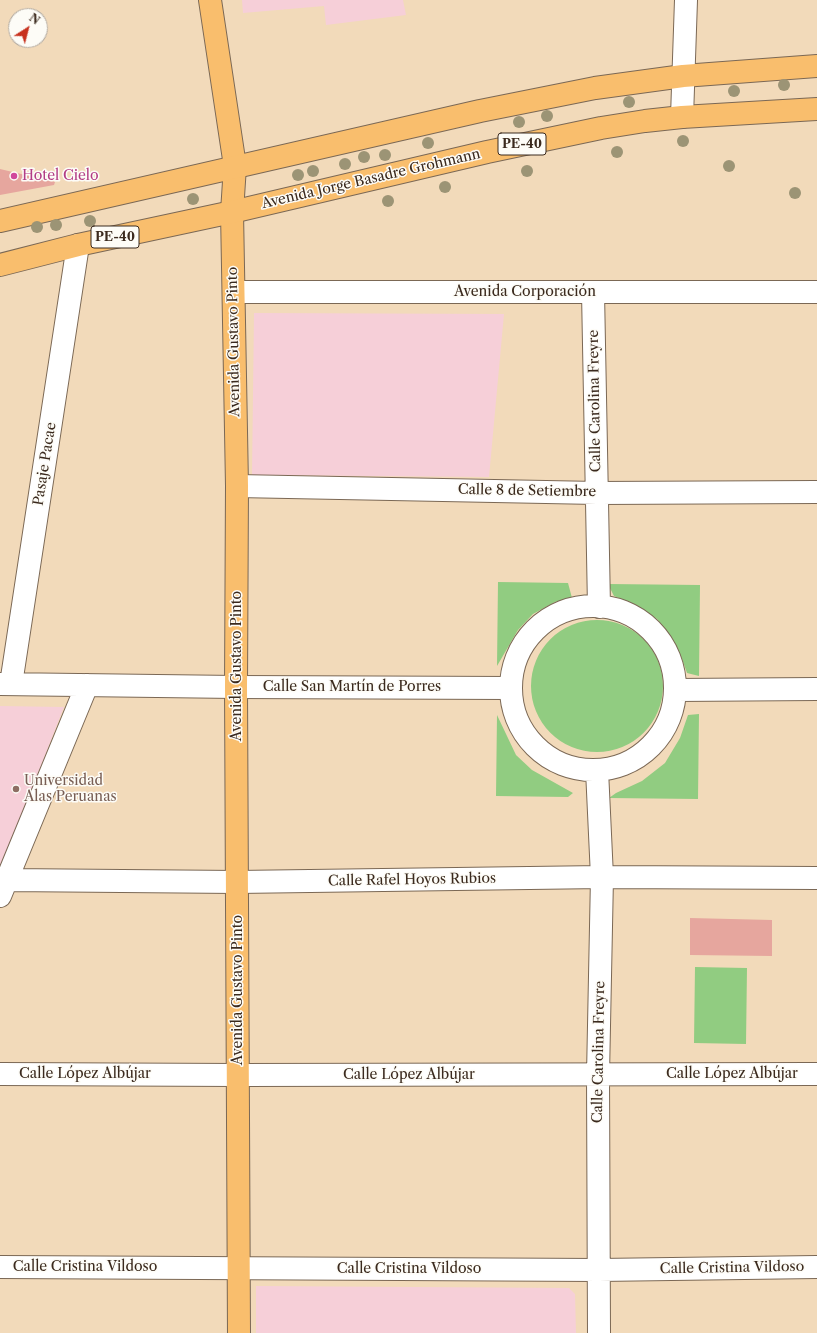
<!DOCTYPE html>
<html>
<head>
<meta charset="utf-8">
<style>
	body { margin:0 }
	#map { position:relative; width:817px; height:1333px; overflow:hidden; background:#f2daba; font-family:"Libre Caslon Text",serif }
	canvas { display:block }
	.north { position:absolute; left:8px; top:8px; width:40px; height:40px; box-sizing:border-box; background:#fdfcf7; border:1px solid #afa8a0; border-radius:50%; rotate:36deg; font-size:11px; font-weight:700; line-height:16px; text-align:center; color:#3b2a1e }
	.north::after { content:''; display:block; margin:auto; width:14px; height:18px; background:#c8321e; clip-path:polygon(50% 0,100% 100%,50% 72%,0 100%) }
</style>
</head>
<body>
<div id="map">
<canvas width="817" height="1333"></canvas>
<div class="north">N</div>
</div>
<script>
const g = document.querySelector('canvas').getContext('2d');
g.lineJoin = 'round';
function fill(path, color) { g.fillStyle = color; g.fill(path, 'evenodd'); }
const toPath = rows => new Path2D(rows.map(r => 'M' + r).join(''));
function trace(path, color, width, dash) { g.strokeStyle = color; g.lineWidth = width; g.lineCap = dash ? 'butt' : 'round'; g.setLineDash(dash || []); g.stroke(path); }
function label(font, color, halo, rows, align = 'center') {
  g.font = font + ' "Libre Caslon Text",serif'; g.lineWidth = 3; g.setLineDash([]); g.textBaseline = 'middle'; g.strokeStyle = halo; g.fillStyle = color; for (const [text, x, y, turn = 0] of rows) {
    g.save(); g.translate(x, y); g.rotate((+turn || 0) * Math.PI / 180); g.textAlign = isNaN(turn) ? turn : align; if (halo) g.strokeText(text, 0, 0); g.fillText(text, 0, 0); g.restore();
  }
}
const built = toPath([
	[242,0,403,0,406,15,326,25,324,6,243,13],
	[254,313,504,314,489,477,252,475],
	[0,706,64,707,0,871],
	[256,1286,569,1288,575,1294,576,1333,256,1333]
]);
const green = toPath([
	[498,582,568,583,572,598,555,602,533,614,518,630,497,666],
	[608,584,700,585,699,676,687,673,682,659,672,638,657,619,636,605,614,596],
	'531 686a66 66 0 1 1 132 0a66 66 0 1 1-132 0Z',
	[699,714,698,799,609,798,616,793,642,781,665,763,680,738,688,715],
	[497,715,516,755,532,770,573,793,568,797,496,796],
	[695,967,747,968,746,1044,694,1043]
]);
const building = toPath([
	[0,169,55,182,54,185,0,195],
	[690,918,772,920,772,956,690,955]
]);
const minor = toPath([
	[682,117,686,0],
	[234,292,817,292],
	[593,292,599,607],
	[237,486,597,493,817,492],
	'511 688a82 82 0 1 1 164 0a82 82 0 1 1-164 0Z',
	[0,684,236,687,511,688],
	[11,684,78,245],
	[676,690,817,689],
	[597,770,602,877,598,1075,599,1333],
	[7,880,237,882,602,877,817,878],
	[0,896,87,685],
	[0,1074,239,1075,817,1074],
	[0,1267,599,1270,817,1267]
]);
const major = toPath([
	[210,0,235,166,232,212,237,486,236,687,239,1333]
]);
const highway = toPath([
	[0,221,480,111,595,88,683,76,817,66],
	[0,265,78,245,232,212,487,152,601,128,645,121,682,117,817,109]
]);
const trees = [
	[784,85],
	[734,91],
	[629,102],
	[547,116],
	[519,122],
	[683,141],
	[428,143],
	[617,152],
	[385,155],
	[364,157],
	[345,164],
	[729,166],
	[313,171],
	[527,171],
	[298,175],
	[445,187],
	[795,193],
	[193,199],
	[388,201],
	[90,221],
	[56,225],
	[37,227]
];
const markers = [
	[14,176,4,"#d1479c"],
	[16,789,4,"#8d6e63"]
];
const shields = [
	[522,144,48],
	[115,237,48]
];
const shieldNames = [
	["PE-40",522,144],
	["PE-40",115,237]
];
const hotelNames = [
	["Hotel Cielo",22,176]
];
const streetNames = [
	["Avenida Jorge Basadre Grohmann",371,179,-13],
	["Avenida Corporación",525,292],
	["Avenida Gustavo Pinto",234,342,-91],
	["Calle Carolina Freyre",595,401,-91],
	["Pasaje Pacae",45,464,-81],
	["Calle 8 de Setiembre",527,491,1],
	["Avenida Gustavo Pinto",237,666,-90],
	["Calle San Martín de Porres",352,687],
	["Calle Rafel Hoyos Rubios",412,880,-1],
	["Avenida Gustavo Pinto",238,990,-90],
	["Calle Carolina Freyre",599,1052,-89],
	["Calle López Albújar",85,1074],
	["Calle López Albújar",732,1074],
	["Calle López Albújar",409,1075],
	["Calle Cristina Vildoso",85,1267],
	["Calle Cristina Vildoso",732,1268,-1],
	["Calle Cristina Vildoso",409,1269]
];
const educationNames = [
	["Universidad",24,781],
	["Alas Peruanas",24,797]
];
fill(built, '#f6cfd8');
fill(green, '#91cc81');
fill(building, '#e6a69e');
trace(minor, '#7b6855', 24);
trace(major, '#7b6855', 24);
trace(highway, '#7b6855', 24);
trace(minor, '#fff', 22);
trace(major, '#f9be6d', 22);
trace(highway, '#f9be6d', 22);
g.fillStyle = '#9c9475';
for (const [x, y] of trees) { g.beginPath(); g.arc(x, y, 6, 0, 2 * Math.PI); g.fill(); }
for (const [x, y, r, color] of markers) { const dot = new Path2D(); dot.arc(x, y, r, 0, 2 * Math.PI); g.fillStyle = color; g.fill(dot); trace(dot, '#fdfcf7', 1.5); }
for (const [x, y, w] of shields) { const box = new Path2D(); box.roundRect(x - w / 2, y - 11, w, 22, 3); g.fillStyle = '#fdfcf7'; g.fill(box); trace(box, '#3b2a1e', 1); }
label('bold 13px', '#3b2a1e', null, shieldNames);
label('14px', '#b23c85', '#fdfcf7', hotelNames, 'left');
label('14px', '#3b2a1e', '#fdfcf7', streetNames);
label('14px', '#785e54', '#fdfcf7', educationNames, 'left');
</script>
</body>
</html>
